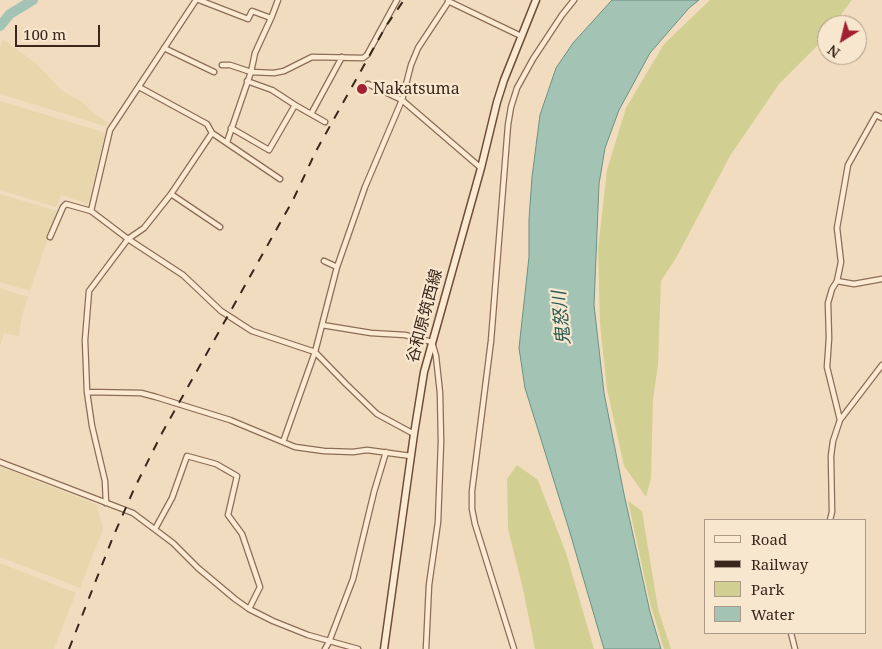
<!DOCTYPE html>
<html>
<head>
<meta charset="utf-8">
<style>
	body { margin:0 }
	#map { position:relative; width:882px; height:649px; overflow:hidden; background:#f2dcbf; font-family:"Noto Serif",serif }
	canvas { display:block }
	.legend { position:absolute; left:704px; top:519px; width:162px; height:115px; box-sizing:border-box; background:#f8e7cf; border:1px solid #ac9a87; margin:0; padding:6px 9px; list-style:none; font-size:15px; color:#3a261b }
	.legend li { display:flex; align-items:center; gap:10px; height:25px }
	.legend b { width:25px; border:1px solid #ac9a87 }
	.north { position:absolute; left:817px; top:15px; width:50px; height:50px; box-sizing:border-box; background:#f8e7cf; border:1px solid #ac9a87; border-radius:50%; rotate:216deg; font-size:14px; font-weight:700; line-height:20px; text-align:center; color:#3a261b }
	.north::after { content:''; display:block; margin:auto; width:18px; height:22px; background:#a12031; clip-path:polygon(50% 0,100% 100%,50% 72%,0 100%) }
	.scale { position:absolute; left:15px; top:25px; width:85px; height:22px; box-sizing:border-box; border:2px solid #3a261b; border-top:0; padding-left:6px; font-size:15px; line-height:18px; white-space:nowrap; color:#3a261b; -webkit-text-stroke:4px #f8e7cf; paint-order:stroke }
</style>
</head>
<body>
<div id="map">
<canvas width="882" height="649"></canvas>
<ul class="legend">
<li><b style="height:6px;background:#fcead3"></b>Road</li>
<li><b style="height:6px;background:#3a261b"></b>Railway</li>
<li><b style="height:14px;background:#d1d092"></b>Park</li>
<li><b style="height:14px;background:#a3c3b5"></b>Water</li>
</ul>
<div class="north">N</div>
<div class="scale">100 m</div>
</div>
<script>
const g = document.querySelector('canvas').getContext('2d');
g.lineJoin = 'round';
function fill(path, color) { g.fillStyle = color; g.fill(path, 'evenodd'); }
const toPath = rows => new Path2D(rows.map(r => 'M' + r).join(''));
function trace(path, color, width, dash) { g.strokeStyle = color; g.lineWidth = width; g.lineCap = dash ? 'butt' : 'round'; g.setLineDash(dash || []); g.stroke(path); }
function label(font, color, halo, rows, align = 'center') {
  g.font = font + ' "Noto Serif","Noto Sans JP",serif'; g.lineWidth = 4.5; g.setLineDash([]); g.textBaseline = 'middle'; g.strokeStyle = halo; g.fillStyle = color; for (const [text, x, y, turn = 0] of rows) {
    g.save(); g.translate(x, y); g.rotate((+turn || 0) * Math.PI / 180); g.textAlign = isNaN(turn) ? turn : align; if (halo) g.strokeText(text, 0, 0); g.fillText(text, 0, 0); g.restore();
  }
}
const farmland = toPath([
	[3,39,37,64,62,91,81,101,95,114,109,123,107,125,104,126,0,94,0,47],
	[0,101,100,131,105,134,88,204,61,195,56,207,0,190],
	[0,194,57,211,30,291,0,282],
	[0,288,28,297,22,315,19,336,4,333,0,347],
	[0,466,97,505,103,529,80,588,0,557],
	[0,563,76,593,54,649,0,649]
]);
const green = toPath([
	[710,0,852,0,833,25,827,25,827,33,816,47,779,84,730,156,676,258,661,281,658,365,653,399,651,478,646,497,624,466,607,389,600,324,598,249,607,170,626,108,664,44],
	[517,465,538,480,566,553,594,649,535,649,523,589,508,529,507,479],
	[628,501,642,511,658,609,671,649,664,649,650,603]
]);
const water = toPath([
	[612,0,699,0,689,8,650,53,619,110,605,148,599,184,594,305,604,393,624,494,650,612,661,649,604,649,568,526,525,388,519,348,529,257,529,219,532,177,540,115,556,68,573,43,612,0]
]);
const river = toPath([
	[0,26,10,14,33,0]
]);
const minor = toPath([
	[199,0,248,19,252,11,271,18],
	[448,1,521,36],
	[164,48,214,72],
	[222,65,230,65,251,72,274,73,284,71,312,57,363,58,367,55,397,0],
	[247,81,272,90,295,105,325,122],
	[368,84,402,100,481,168],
	[139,87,207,124,212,133,280,179],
	[311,114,342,57],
	[231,128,269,150,295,105],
	[227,142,251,72,255,53,272,16,278,0],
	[171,194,220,227],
	[91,211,110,130,196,0],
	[50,237,63,207,66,204,91,211,128,239,183,275,221,311,252,331,315,352,346,384,377,414,414,434],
	[324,261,337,267],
	[837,281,854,284,882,279],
	[322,325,371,333,405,335,432,342,436,356,440,393,441,442,438,522,429,585,426,649],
	[87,392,141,393,156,397,230,420,295,447,324,451,353,452,367,450,411,456],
	[840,420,827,367,829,338,828,303,832,289,837,281,841,262,837,228,848,165,876,115,882,118],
	[283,442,315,352,337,267,365,187,402,100,411,65,418,48,449,1],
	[0,462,133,513,173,543,198,568,235,599,249,609,273,621,308,635,358,649],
	[106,503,105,481,92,426,87,392,85,340,89,291,128,239,144,228,171,194,212,133],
	[830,520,832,512,831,456,833,441,840,420,882,365],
	[155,529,172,498,187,456,216,464,237,476,228,515,242,534,260,587,249,609],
	[791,633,795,649],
	[325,649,329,642,353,579,374,492,386,452],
	[514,649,475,524,472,509,472,491,491,341,508,125,511,107,517,88,533,59,562,15,574,0]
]);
const secondary = toPath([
	[384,649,414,434,424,372,481,168,497,102,504,80,536,0]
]);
const rail = toPath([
	[69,649,113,537,134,489,162,433,293,200,316,151,386,26,404,0]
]);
const markers = [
	[362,89,6,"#a12031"]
];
const poiNames = [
	["Nakatsuma",373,89]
];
const streetNames = [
	["谷和原筑西線",425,316,-75]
];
const waterNames = [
	["鬼怒川",562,318,-95]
];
fill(farmland, '#e8d7ac');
fill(green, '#d1d092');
fill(water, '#a3c3b5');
trace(water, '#699283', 1);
trace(river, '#a3c3b5', 10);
trace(minor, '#8c6c56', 7);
trace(secondary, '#6e4d39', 9);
trace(minor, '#fcead3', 4.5);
trace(secondary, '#fcead3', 6);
trace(rail, '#3a261b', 2, [9, 9]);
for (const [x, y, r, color] of markers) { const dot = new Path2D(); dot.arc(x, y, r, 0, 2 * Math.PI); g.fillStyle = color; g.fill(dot); trace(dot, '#f8e7cf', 2); }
label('16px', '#3a261b', '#f8e7cf', poiNames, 'left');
label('16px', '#3a261b', '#f8e7cf', streetNames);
label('italic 18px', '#295b52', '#f8e7cf', waterNames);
</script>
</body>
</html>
